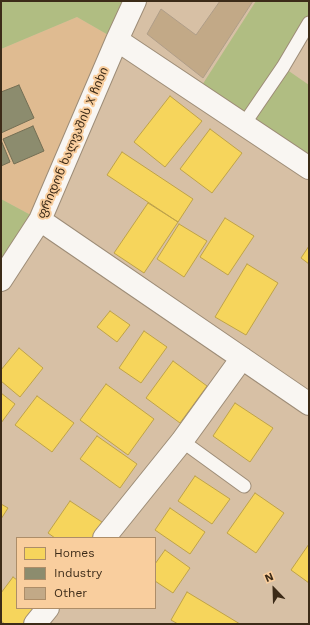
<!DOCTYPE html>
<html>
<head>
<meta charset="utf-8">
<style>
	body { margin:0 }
	#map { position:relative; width:310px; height:625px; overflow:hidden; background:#d7c0a5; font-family:"Work Sans",sans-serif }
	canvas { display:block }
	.frame { position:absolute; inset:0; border:2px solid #3c2b18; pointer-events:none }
	.legend { position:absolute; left:16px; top:537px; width:140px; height:72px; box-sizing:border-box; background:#f9ce9e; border:1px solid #ad8d68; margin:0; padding:5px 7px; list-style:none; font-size:12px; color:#3c2b18 }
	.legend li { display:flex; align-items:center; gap:8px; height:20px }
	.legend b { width:20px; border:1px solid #ad8d68 }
	.north { position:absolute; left:254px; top:569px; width:40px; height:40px; -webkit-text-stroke:3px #f9ce9e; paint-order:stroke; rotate:337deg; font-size:11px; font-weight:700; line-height:16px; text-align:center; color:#3c2b18 }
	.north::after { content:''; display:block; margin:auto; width:14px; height:18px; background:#3c2b18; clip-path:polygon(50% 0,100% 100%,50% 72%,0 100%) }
</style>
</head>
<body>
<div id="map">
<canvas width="310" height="625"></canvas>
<div class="frame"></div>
<ul class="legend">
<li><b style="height:11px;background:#f6d55c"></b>Homes</li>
<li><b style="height:11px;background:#8c8c6e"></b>Industry</li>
<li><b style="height:11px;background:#c2a987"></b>Other</li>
</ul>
<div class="north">N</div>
</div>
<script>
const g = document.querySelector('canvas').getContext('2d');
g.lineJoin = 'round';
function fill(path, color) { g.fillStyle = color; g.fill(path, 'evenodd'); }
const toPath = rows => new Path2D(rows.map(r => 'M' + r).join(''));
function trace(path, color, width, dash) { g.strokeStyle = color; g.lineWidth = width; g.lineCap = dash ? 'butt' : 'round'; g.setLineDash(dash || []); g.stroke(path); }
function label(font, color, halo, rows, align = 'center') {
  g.font = font + ' "Work Sans","Noto Sans Georgian",sans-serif'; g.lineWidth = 4; g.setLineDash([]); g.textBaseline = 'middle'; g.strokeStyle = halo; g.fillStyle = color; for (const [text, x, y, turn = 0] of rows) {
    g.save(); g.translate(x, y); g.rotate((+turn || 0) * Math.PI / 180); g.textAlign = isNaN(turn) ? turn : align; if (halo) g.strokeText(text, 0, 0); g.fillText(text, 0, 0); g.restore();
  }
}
const built = toPath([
	[77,17,117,40,40,220,1,199,1,49]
]);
const green = toPath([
	[1,1,135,1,117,40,77,17,1,49],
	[256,1,309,1,309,23,283,67,309,85,309,168,197,93],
	[1,199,40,220,1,280]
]);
const homes = toPath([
	[170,96,202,121,165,167,134,142,170,96],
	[210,129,242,153,212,193,180,169,210,129],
	[122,152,193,199,178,222,107,175,122,152],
	[148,203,178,222,144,273,114,253,148,203],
	[225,218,254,236,228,275,200,257,225,218],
	[179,224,207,241,184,277,157,259,179,224],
	[309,246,309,264,301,258,309,246],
	[247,264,278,283,246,335,215,317,247,264],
	[110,311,130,325,117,342,97,327,110,311],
	[144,331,167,347,141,383,119,368,144,331],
	[19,348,43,368,20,397,1,381,1,370,19,348],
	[173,361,207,386,180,423,146,398,173,361],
	[106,384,154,419,128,455,80,420,106,384],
	[1,393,15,404,1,423,1,393],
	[37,396,74,423,52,452,15,425,37,396],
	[235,403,273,428,250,462,213,436,235,403],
	[97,436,137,464,120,488,80,459,97,436],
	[195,476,230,499,212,524,178,501,195,476],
	[255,493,284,513,256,553,227,533,255,493],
	[70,501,105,524,95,538,55,538,48,533,70,501],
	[1,504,8,508,1,519,1,504],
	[170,508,205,532,190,554,155,530,170,508],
	[309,544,309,583,291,570,309,544],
	[165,550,190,568,173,593,155,581,155,564,165,550],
	[13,577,17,580,17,608,37,608,25,624,5,624,1,621,1,593,13,577],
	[187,592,240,624,178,624,171,620,187,592]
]);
const industry = toPath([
	[19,85,34,118,1,133,1,92,19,85],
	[33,126,44,151,14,164,3,139,33,126],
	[1,140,10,162,1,166,1,140]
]);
const building = toPath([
	[220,1,253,1,203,78,147,34,161,9,196,35,220,1]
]);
const service = toPath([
	[244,124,283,67,309,23],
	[182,441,244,486]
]);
const minor = toPath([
	[117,40,309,168],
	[40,220,309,404],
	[1,280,40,220,117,40,135,1],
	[104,538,182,441,242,358],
	[35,624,48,608]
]);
const streetNames = [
	["ფრიდონ ხალვაშის X ჩიხი",73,143,-67]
];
fill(built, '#dfbb91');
fill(green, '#b0bd82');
fill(homes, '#f6d55c');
trace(homes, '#bea248', 1);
fill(industry, '#8c8c6e');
trace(industry, '#746f54', 1);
fill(building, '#c2a987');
trace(building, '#af9d88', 1);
trace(service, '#9d8c77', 15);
trace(minor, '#9d8c77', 24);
trace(service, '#f9f6f2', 13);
trace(minor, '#f9f6f2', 22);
label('12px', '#3c2b18', '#f9ce9e', streetNames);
</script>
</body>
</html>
